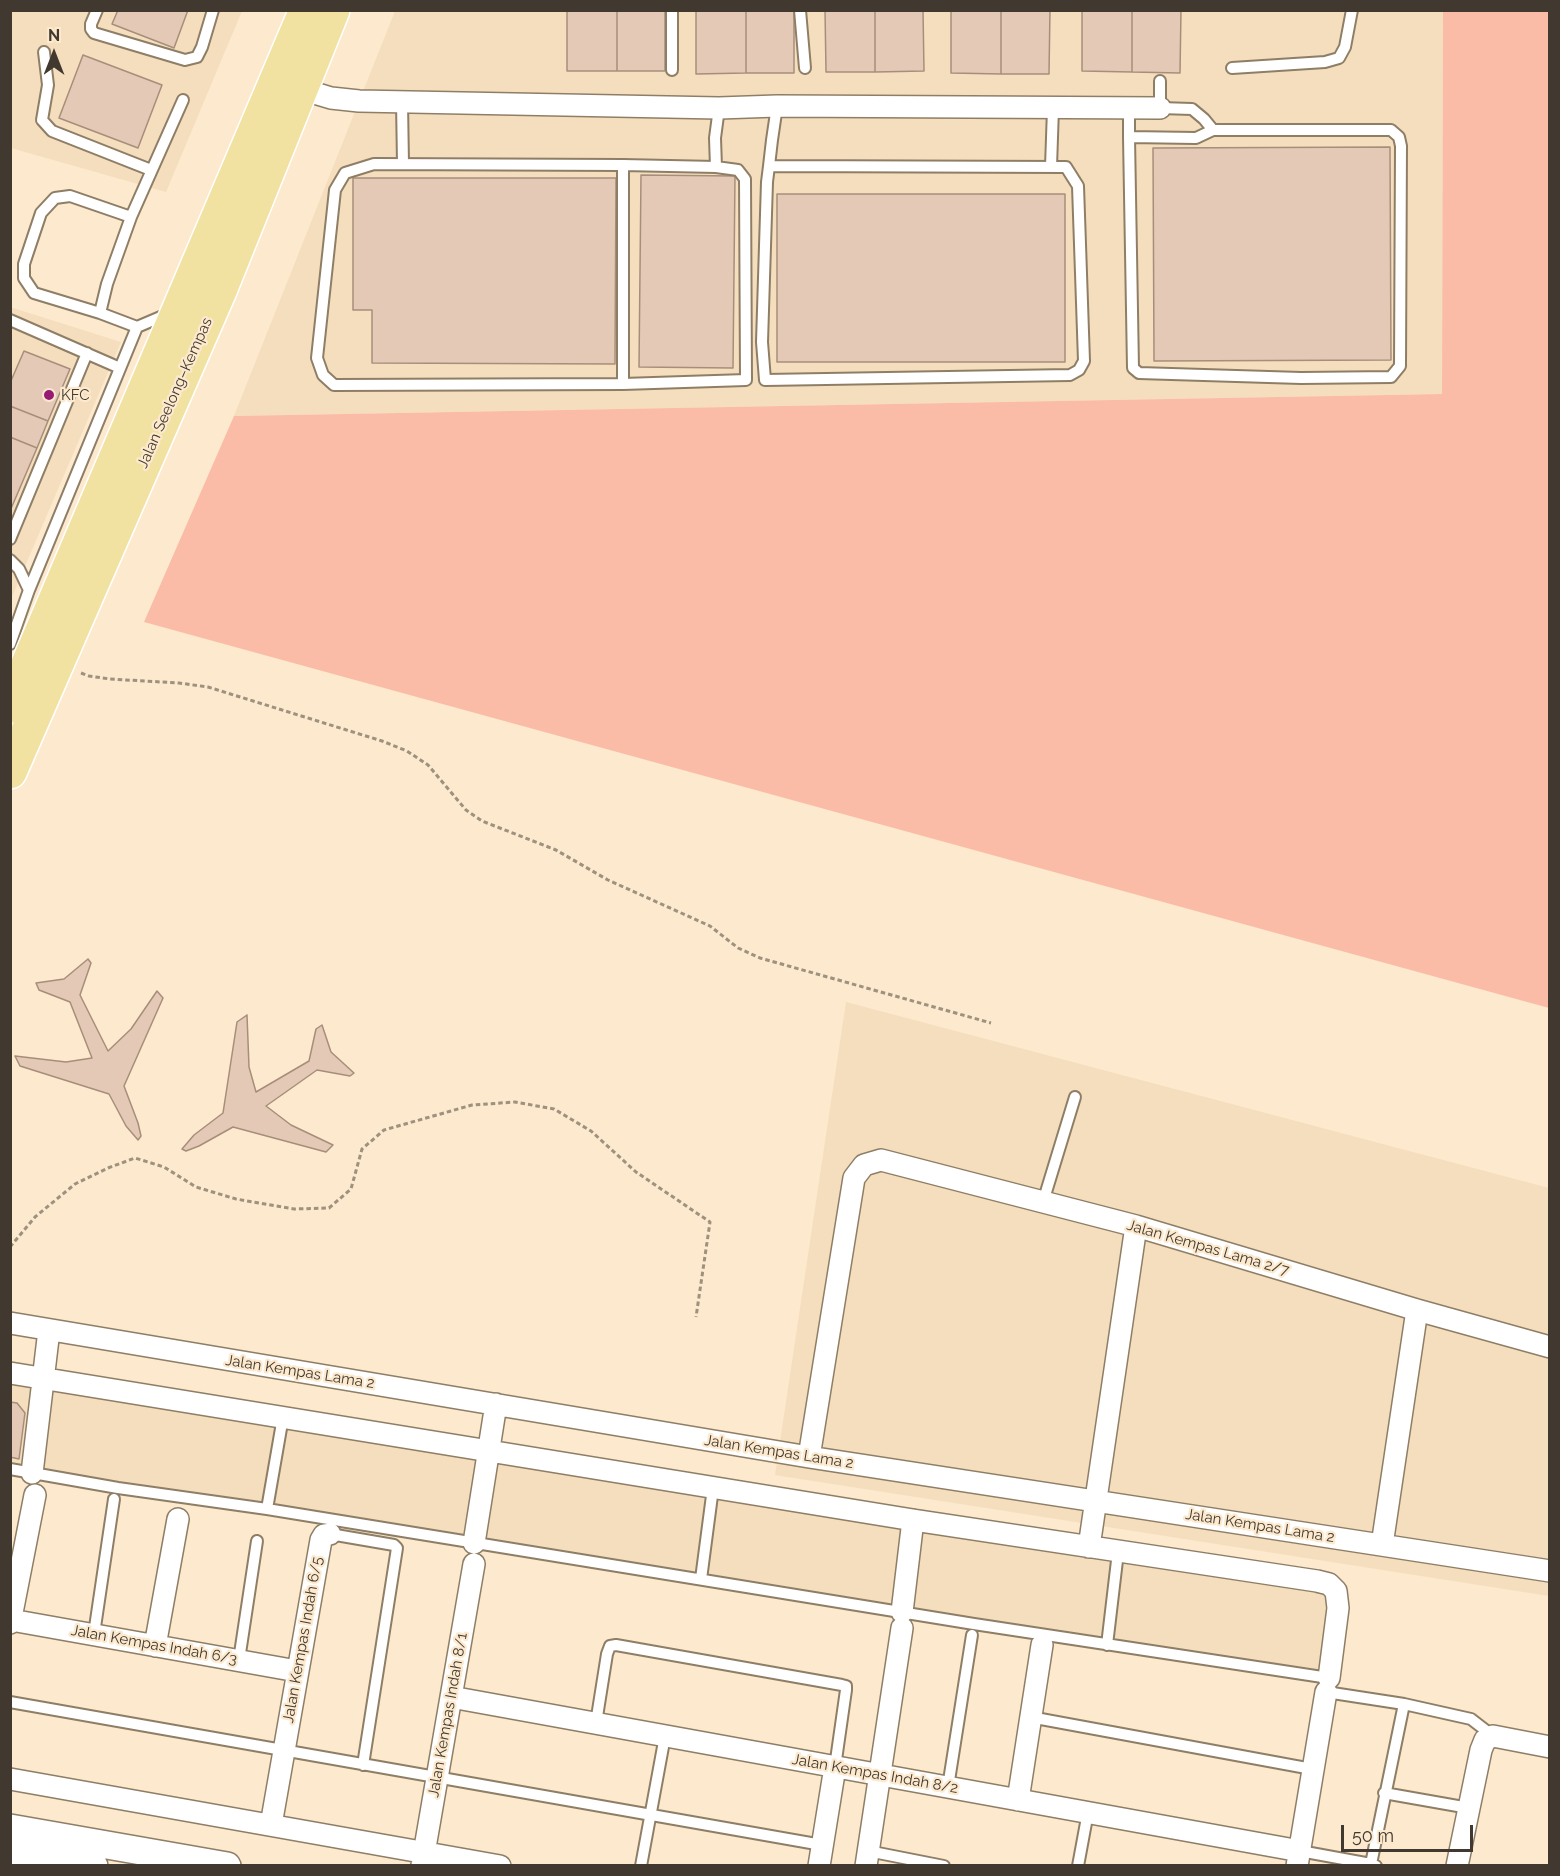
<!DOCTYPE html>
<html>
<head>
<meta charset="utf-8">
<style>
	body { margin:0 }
	#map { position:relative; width:1560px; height:1876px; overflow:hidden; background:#fce9ce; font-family:Raleway,sans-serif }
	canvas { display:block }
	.frame { position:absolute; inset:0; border:12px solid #41392f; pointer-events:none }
	.north { position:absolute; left:24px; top:24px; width:60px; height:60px; -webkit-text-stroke:4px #fce9ce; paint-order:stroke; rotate:0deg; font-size:16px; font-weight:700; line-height:24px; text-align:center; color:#41392f }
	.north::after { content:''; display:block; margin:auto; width:21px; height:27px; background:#41392f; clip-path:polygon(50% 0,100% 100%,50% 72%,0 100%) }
	.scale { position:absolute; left:1341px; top:1825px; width:132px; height:27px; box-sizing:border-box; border:3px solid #41392f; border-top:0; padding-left:8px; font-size:18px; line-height:21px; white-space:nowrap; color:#41392f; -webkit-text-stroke:4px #fce9ce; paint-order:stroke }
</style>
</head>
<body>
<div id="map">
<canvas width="1560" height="1876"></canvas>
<div class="frame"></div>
<div class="north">N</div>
<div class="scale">50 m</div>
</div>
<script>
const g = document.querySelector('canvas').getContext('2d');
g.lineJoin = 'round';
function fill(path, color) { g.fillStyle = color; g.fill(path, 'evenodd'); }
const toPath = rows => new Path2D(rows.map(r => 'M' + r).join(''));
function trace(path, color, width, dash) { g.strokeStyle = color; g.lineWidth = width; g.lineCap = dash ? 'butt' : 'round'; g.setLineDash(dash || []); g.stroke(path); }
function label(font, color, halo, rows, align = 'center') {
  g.font = font + ' Raleway,sans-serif'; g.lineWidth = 4.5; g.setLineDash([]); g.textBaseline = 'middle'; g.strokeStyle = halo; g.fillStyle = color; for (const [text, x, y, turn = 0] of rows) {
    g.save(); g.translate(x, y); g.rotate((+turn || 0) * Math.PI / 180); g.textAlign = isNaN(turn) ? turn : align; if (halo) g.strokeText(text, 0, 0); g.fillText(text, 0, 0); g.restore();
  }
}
const built = toPath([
	[10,11,242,11,166,192,11,148],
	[395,11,1443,11,1442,394,234,416],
	[10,307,121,342,11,599,10,599],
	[846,1002,1549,1188,1549,1596,775,1475],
	[10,1367,1332,1577,1335,1684,11,1473]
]);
const green = toPath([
	[1443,11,1549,11,1549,1008,144,622,234,416,1442,394]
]);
const building = toPath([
	[118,10,188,10,174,48,112,24,118,10],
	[567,10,617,10,617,71,567,71,567,10],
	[617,10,665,10,665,71,617,71,617,10],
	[696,10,746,10,746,73,696,74,696,10],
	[746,10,794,10,794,73,746,73,746,10],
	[825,10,875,10,875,72,826,72,825,10],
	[875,10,923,10,924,71,875,72,875,10],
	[951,10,1001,10,1001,74,951,73,951,10],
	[1001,10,1050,10,1049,74,1001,74,1001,10],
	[1082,10,1132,10,1132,72,1082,71,1082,10],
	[1132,10,1181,10,1180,73,1132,72,1132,10],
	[83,55,162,85,138,148,59,118,83,55],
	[1390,147,1391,360,1154,361,1153,148,1390,147],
	[641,175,735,176,733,368,639,367,641,175],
	[353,178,616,178,615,364,372,363,372,310,353,310,353,178],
	[777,194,1065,194,1065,362,777,362,777,194],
	[24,351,70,369,48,421,10,406,10,383,24,351],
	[10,406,48,421,37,448,10,437,10,406],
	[10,437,37,448,10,511,10,437],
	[88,959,91,963,80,995,108,1051,131,1029,157,991,163,998,124,1086,138,1123,141,1136,138,1140,126,1126,109,1094,20,1066,15,1056,66,1062,92,1058,70,1002,39,990,36,983,64,979,88,959],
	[247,1015,249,1067,256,1092,309,1061,316,1029,322,1025,331,1052,354,1073,350,1076,317,1070,266,1106,291,1125,333,1145,326,1152,233,1127,199,1146,186,1151,182,1149,194,1135,223,1113,237,1022,247,1015],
	[10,1402,17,1403,25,1413,19,1459,10,1457,10,1402]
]);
const path = toPath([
	[81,673,89,676,110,679,179,683,208,687,382,741,407,751,428,765,466,810,482,821,556,850,608,880,710,926,738,948,760,958,991,1023],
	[10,1247,35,1217,75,1184,108,1168,135,1158,164,1167,196,1187,236,1199,294,1209,329,1208,351,1189,362,1149,384,1130,472,1105,515,1102,554,1109,591,1131,636,1172,710,1222,696,1317]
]);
const service = toPath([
	[97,10,91,24,91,29,94,33,185,60,197,57,202,47,213,10],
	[672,10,672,70],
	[800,10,805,68],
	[44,52,48,85,42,120,52,131,151,170],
	[1232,68,1325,62,1339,58,1345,47,1352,10],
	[1160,81,1160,108,1192,109,1204,119,1213,130,1391,130,1399,137,1401,146,1400,366,1391,377,1301,378,1139,373,1133,368,1129,137,1196,138,1213,130],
	[402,102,403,164],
	[1129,108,1129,137],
	[623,165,623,384,334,385,323,375,317,358,335,190,345,173,374,164,623,165,716,167,715,138,719,108],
	[769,166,1066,167,1078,186,1084,361,1079,370,1070,375,765,380,762,342,767,182,769,166,772,140,777,106],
	[1051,167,1053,108],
	[131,217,70,196,55,198,41,213,24,264,24,278,34,293,100,313,137,327],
	[100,313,107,284,131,217,183,100],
	[10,320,120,368],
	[623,384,746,380,745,179,738,170,716,167],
	[10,539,87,353],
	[10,560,19,569,29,590],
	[10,644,29,590,137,327,170,313],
	[1043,1202,1075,1097],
	[10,1469,118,1488,267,1509,974,1624,1329,1678],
	[267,1509,283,1417],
	[330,1534,394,1545,397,1548,363,1765],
	[701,1579,713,1488],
	[94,1634,114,1499],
	[1107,1645,1118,1552],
	[239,1660,257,1541],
	[1326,1692,1404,1704],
	[10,1702,822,1845],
	[1030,1717,1312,1769],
	[596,1723,607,1654,610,1646,616,1645,842,1685,846,1686,846,1690,835,1767],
	[948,1787,972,1635],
	[1384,1793,1469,1808],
	[868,1851,944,1866],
	[1300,1851,1371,1864],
	[641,1866,665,1736],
	[1078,1866,1088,1812],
	[1376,1866,1371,1864,1404,1704,1471,1719,1493,1736]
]);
const minor = toPath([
	[301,89,331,98,359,101,719,108,777,106,1160,108],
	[10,1323,809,1457,1550,1571],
	[10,1373,913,1520,1317,1581,1329,1584,1336,1591,1338,1608,1329,1678],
	[809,1457,854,1178,864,1165,881,1160,1136,1226,1417,1310,1550,1347],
	[32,1473,49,1330],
	[474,1543,496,1404],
	[1382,1545,1417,1310],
	[1089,1547,1136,1226],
	[902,1612,913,1520],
	[11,1620,297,1671],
	[10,1623,35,1495],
	[155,1646,178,1519],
	[451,1697,1300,1851],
	[10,1779,500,1866],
	[1018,1800,1042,1645],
	[271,1825,321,1540,324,1535,330,1534],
	[422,1865,474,1564],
	[819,1866,835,1767],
	[866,1866,902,1628],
	[1297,1866,1326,1692],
	[1457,1866,1481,1750,1485,1740,1493,1736,1550,1747]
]);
const tertiary = toPath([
	[10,1828,227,1866],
	[10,1850,94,1866]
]);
const primary = toPath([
	[10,706,306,10],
	[10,772,219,293,333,10]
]);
const markers = [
	[49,395,6,"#971a73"]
];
const streetNames = [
	["Jalan Seelong–Kempas",175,393,-66],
	["Jalan Kempas Lama 2/7",1208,1248,16],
	["Jalan Kempas Lama 2",300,1372,9],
	["Jalan Kempas Lama 2",779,1452,9],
	["Jalan Kempas Lama 2",1260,1526,9],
	["Jalan Kempas Indah 6/5",303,1640,-80],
	["Jalan Kempas Indah 6/3",154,1645,10],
	["Jalan Kempas Indah 8/1",448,1715,-80],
	["Jalan Kempas Indah 8/2",875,1774,10]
];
const poiNames = [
	["KFC",61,395]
];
fill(built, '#f5debd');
fill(green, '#fbbca7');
fill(building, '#e4c9b6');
trace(building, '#a78e7b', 1.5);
trace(service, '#8f7e66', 14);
trace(minor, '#8f7e66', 24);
trace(tertiary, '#8f7e66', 30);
trace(primary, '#fff', 36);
trace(path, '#9e917e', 3, [4.5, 3]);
trace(service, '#fff', 10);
trace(minor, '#fff', 21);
trace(tertiary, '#fff', 27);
trace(primary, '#f2e2a1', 33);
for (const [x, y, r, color] of markers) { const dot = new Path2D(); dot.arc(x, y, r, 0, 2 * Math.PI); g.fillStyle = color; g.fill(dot); trace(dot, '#fce9ce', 2); }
label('15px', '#41392f', '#fce9ce', streetNames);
label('15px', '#41392f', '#fce9ce', poiNames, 'left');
</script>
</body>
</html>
